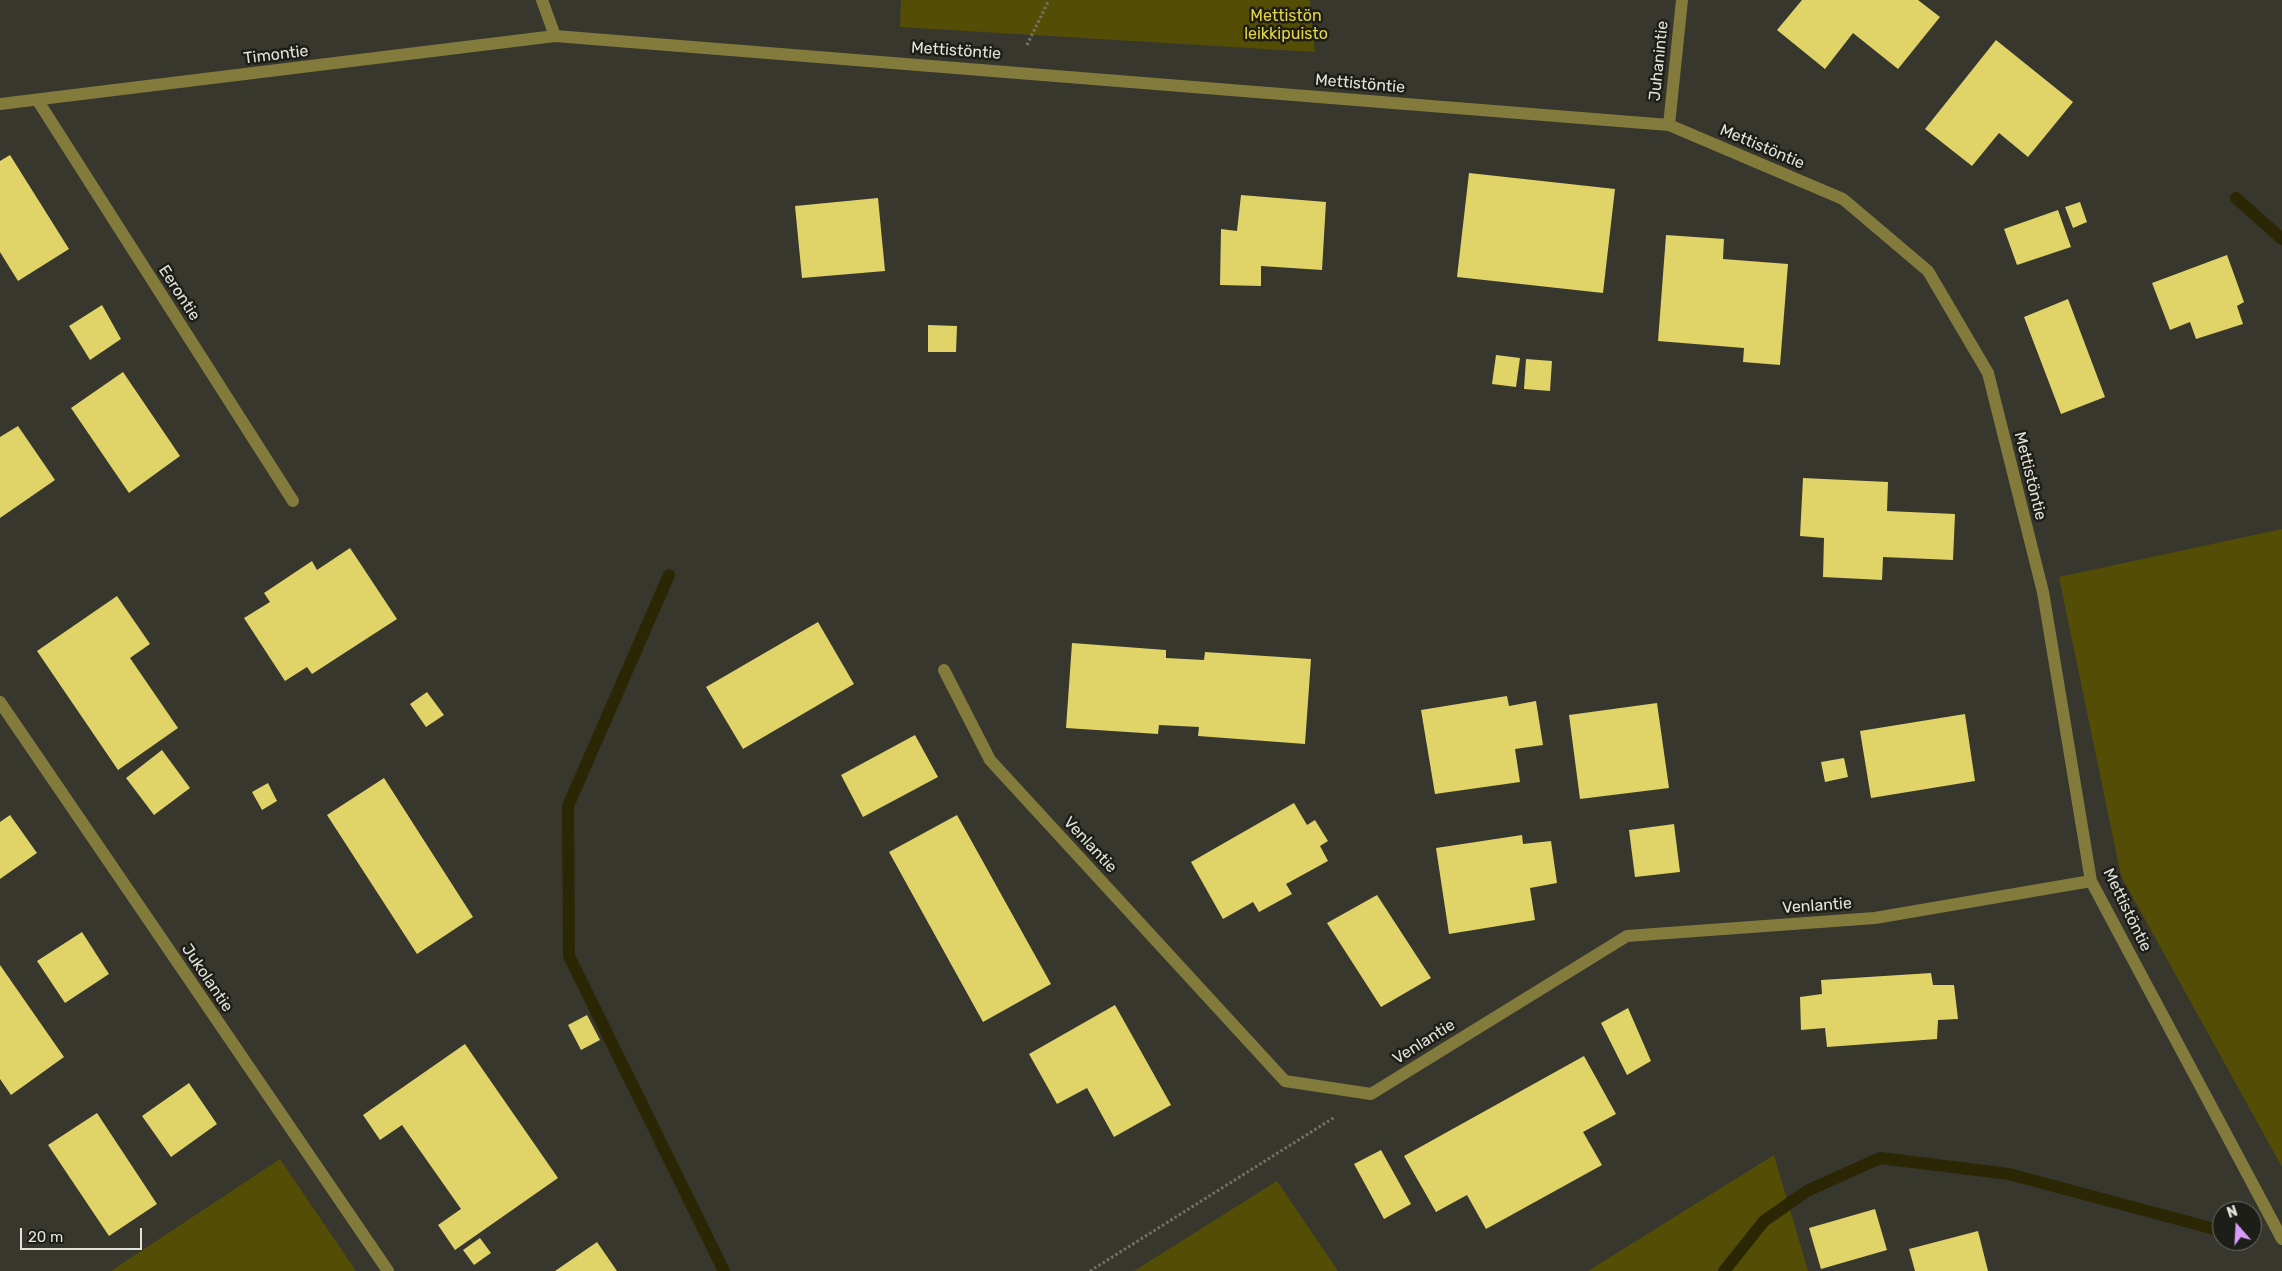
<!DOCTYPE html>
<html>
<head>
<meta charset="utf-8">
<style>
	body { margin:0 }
	#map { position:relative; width:2282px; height:1271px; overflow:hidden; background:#38372d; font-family:Rubik,sans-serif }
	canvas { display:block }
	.north { position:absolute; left:2212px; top:1201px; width:50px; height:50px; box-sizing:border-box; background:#1e1e19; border:1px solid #6d6d67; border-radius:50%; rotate:341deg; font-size:14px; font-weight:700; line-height:20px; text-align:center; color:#e3e3dc }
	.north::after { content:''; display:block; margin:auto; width:18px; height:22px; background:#d79bf9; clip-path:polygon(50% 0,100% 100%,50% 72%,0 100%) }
	.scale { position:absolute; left:20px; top:1228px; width:122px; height:22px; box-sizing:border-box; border:2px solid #e3e3dc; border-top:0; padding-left:6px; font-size:15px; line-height:18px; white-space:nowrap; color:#e3e3dc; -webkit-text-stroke:4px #1e1e19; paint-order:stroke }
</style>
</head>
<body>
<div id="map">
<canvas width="2282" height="1271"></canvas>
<div class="north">N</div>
<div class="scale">20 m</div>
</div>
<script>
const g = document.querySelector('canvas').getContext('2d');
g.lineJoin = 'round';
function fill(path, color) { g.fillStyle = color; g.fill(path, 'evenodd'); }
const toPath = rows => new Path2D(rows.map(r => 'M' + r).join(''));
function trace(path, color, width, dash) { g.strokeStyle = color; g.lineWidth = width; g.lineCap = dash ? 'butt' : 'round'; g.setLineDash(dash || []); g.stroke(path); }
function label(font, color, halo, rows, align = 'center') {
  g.font = font + ' Rubik,sans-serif'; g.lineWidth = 5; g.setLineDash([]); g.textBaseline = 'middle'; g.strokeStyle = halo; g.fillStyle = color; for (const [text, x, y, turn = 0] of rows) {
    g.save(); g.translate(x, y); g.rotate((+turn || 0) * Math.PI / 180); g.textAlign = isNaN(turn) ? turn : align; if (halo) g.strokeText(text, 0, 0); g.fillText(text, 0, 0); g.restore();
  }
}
const green = toPath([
	[901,0,1310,0,1315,52,900,27],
	[2282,529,2282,1167,2121,876,2059,577],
	[1774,1155,1808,1271,1588,1271],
	[280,1159,356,1271,111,1271],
	[1277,1181,1338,1271,1134,1271]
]);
const stream = toPath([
	[2236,198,2282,239],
	[669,575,568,806,569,956,724,1271],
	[1724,1271,1764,1221,1807,1191,1880,1158,2009,1174,2222,1231]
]);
const building = toPath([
	[1802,0,1918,0,1940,17,1898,69,1853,33,1825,69,1777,30],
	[1996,40,2073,102,2028,157,1999,133,1972,166,1925,129],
	[10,155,69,249,18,281,0,252,0,161],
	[1469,173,1615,189,1603,293,1457,277],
	[1241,195,1326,202,1322,270,1261,266,1261,286,1220,285,1221,229,1237,231],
	[878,198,885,271,802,278,795,206],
	[2080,202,2087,222,2073,228,2065,207],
	[2058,210,2071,247,2017,265,2004,229],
	[1666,235,1724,239,1723,259,1788,264,1780,365,1743,362,1744,348,1658,341],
	[2227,255,2244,302,2237,306,2243,324,2196,339,2190,322,2170,330,2152,283],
	[2068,299,2105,397,2061,414,2024,317],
	[102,305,121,339,90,360,69,326],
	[928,325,957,326,956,352,928,352],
	[1496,355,1520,358,1516,387,1492,384],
	[1526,359,1552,361,1550,391,1524,389],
	[123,372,180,456,129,493,71,408],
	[18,426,55,480,0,518,0,437],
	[1803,478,1888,482,1887,511,1955,514,1953,560,1883,557,1882,580,1823,577,1824,538,1800,536],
	[350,548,397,619,312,674,307,667,285,681,244,618,270,602,264,593,312,561,317,570],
	[117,596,150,644,130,658,178,728,118,770,37,651],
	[818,622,854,684,743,749,706,687],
	[1072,643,1166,650,1166,658,1204,660,1205,652,1311,659,1305,744,1198,736,1199,727,1159,725,1158,734,1066,728],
	[427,692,444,715,426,727,410,704],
	[1507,696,1509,706,1536,701,1543,745,1515,749,1520,782,1435,794,1421,710],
	[1657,703,1669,788,1580,799,1569,715],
	[1965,714,1975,781,1871,798,1860,731],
	[915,735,938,777,863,817,841,775],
	[162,750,190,788,154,815,126,778],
	[1844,758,1848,777,1825,782,1821,762],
	[384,778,473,917,417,954,327,815],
	[268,783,277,801,262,810,252,792],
	[1294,803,1307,825,1315,820,1328,841,1320,846,1328,861,1286,884,1292,894,1259,912,1253,902,1223,919,1191,862],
	[10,815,37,853,0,879,0,822],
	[957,815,1051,984,983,1022,889,852],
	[1674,824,1680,872,1635,877,1629,830],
	[1522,835,1523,844,1551,841,1557,883,1530,888,1535,920,1449,934,1436,848],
	[1377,895,1431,978,1381,1007,1327,923],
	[82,932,109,974,65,1003,37,961],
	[0,965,64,1057,11,1095,0,1079],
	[1931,973,1933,985,1954,985,1958,1019,1938,1020,1937,1039,1827,1047,1825,1028,1801,1030,1800,997,1822,994,1821,980],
	[1115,1005,1171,1105,1114,1137,1087,1088,1057,1104,1029,1054],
	[1628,1008,1651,1061,1627,1075,1601,1023],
	[587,1015,600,1040,581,1050,568,1025],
	[465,1044,558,1178,455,1250,438,1225,461,1209,402,1125,380,1140,363,1115],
	[1584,1056,1616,1114,1583,1132,1602,1165,1486,1229,1467,1195,1436,1212,1404,1156],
	[189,1083,217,1124,171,1157,142,1116],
	[97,1113,157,1204,109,1236,48,1145],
	[1381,1150,1411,1204,1384,1219,1354,1164],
	[1875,1209,1887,1250,1821,1269,1809,1228],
	[1978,1231,1988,1271,1915,1271,1909,1249],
	[480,1238,491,1253,474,1265,463,1250],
	[597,1242,617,1271,555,1271]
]);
const path = toPath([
	[1027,45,1049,0],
	[1090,1271,1335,1117]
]);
const minor = toPath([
	[542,0,555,36,1669,125,1843,199,1928,271,1988,373,2043,592,2091,881,2282,1239],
	[38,101,293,501],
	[0,104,555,36],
	[1669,125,1682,0],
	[944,670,990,760,1285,1081,1371,1094,1627,936,1875,918,2091,881],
	[0,702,388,1271]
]);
const parkNames = [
	["Mettistön",1286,16],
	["leikkipuisto",1286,34]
];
const streetNames = [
	["Mettistöntie",956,51,4],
	["Timontie",276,55,-7],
	["Juhanintie",1659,61,-84],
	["Mettistöntie",1360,84,5],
	["Mettistöntie",1762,147,23],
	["Eerontie",179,293,57],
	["Mettistöntie",2030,476,76],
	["Venlantie",1090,845,47],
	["Venlantie",1817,906,-4],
	["Mettistöntie",2127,910,64],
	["Jukolantie",207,978,56],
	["Venlantie",1424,1042,-32]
];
fill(green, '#544d05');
trace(stream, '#2b2704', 12);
fill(building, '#e0d368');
trace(path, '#737269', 3, [2.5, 2.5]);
trace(minor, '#837b3c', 12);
label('16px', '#e6d543', '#1e1e19', parkNames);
label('16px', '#e3e3dc', '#1e1e19', streetNames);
</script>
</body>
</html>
